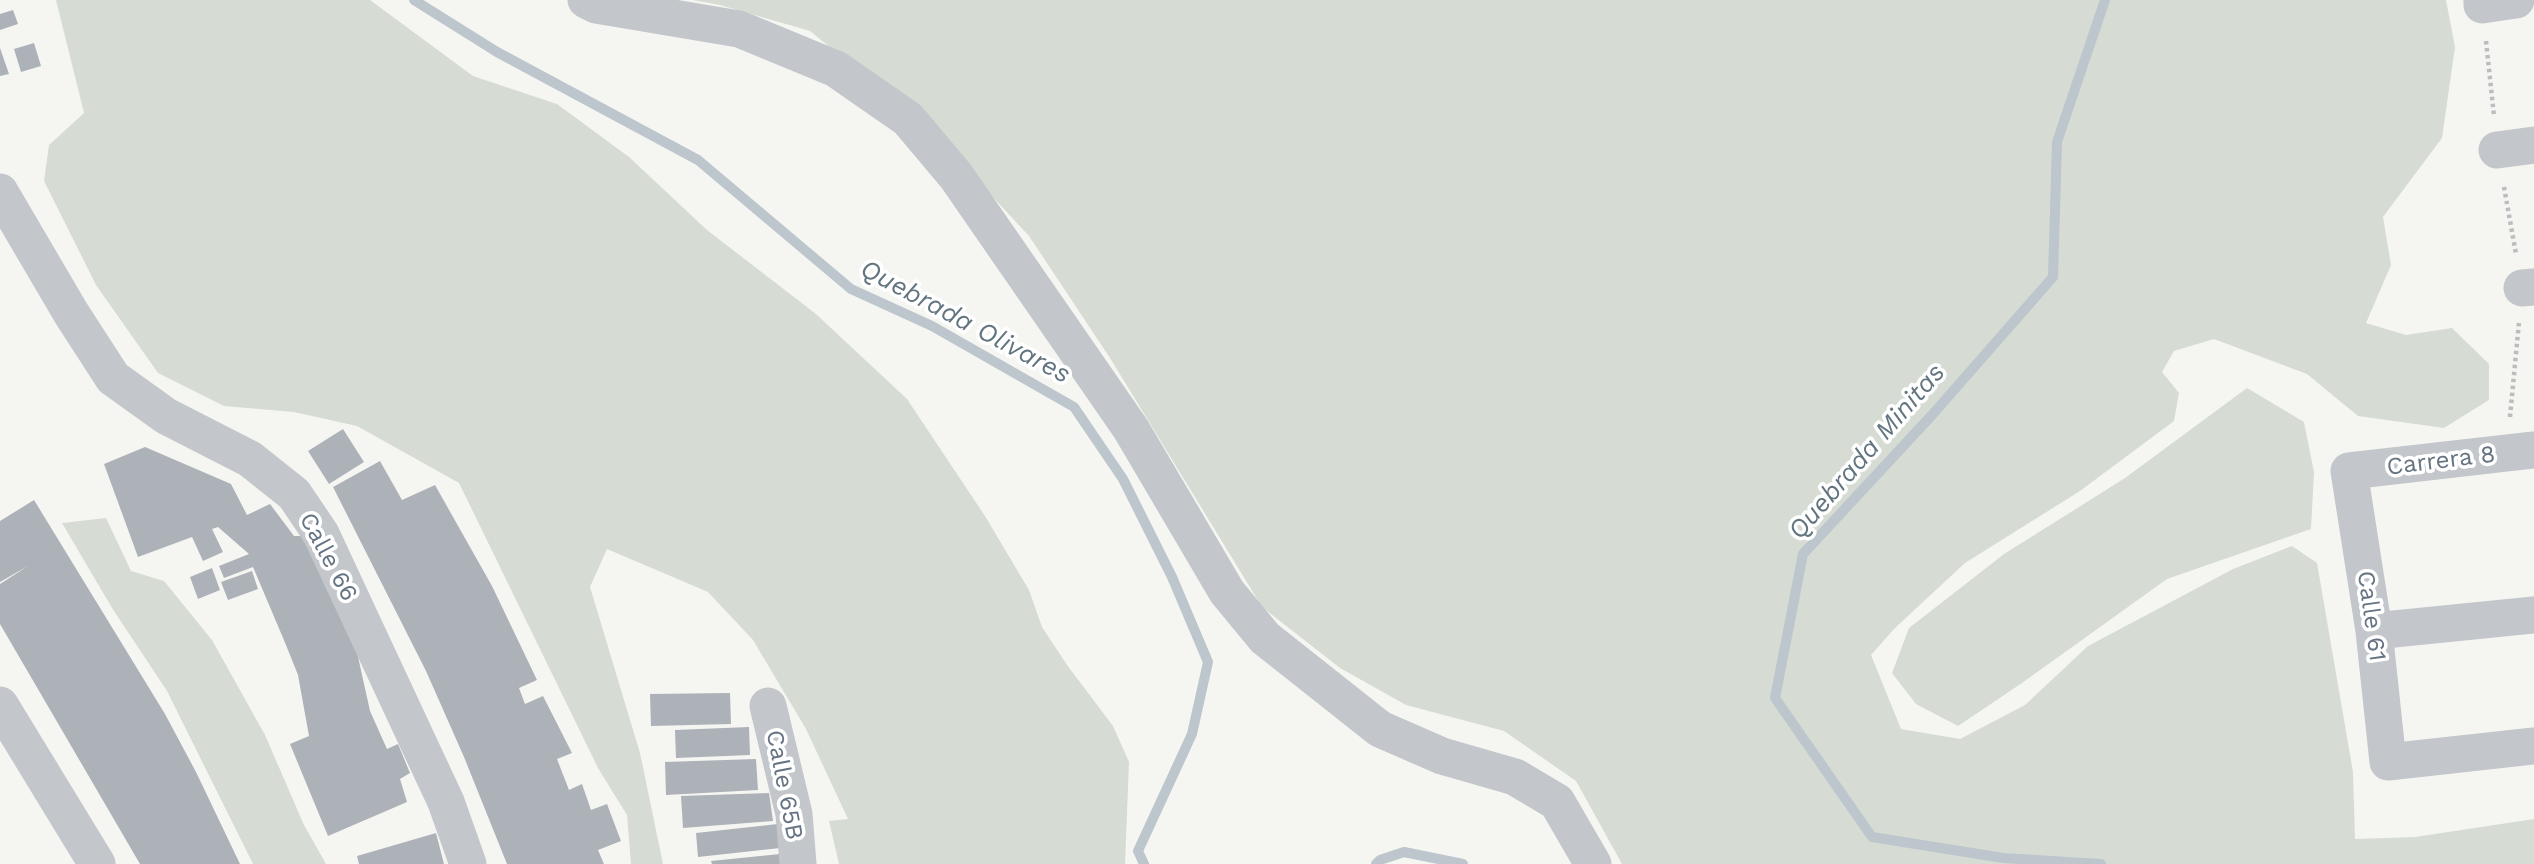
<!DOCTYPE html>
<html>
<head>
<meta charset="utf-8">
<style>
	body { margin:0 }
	canvas { display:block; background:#f5f6f2 }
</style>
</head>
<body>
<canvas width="2534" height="864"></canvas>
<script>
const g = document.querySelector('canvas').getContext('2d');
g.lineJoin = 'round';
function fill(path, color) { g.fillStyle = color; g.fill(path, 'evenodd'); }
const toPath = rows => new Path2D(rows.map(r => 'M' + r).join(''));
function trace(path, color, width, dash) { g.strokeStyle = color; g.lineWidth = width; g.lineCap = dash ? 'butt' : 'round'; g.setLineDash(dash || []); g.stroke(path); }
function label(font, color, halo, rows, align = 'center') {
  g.font = font + ' "Work Sans",sans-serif'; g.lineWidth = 7; g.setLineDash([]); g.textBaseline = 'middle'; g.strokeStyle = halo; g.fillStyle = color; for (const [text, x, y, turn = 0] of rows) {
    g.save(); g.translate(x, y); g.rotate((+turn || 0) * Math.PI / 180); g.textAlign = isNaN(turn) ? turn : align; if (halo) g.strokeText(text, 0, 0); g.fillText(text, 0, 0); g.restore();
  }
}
const green = toPath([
	[56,0,370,0,473,76,557,104,629,157,707,230,816,314,907,399,985,516,1029,590,1042,627,1067,665,1113,726,1129,762,1125,864,839,864,829,821,848,819,806,729,753,640,708,592,607,549,590,587,640,753,663,864,631,864,627,815,598,768,459,483,357,426,294,412,224,406,158,373,96,285,44,181,49,145,84,113],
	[693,0,2446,0,2455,47,2442,138,2383,217,2391,265,2366,323,2406,335,2452,328,2489,364,2489,400,2444,428,2358,416,2307,374,2214,339,2174,351,2162,372,2179,393,2174,421,2080,491,1965,563,1895,628,1871,655,1901,729,1960,739,2025,705,2088,646,2233,569,2292,546,2317,563,2353,772,2355,839,2415,837,2534,819,2534,864,1622,864,1576,781,1504,731,1406,705,1340,668,1262,607,1110,358,1029,236,926,125,810,31,720,5],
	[2247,388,2304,422,2314,472,2311,529,2167,579,2022,683,1958,726,1916,704,1892,673,1909,628,2004,554,2125,478],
	[106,518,131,571,164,581,212,640,265,735,304,825,326,864,253,864,167,691,112,608,62,523]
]);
const stream = toPath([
	[414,0,497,52,698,160,851,289,932,326,1074,407,1123,479,1172,577,1208,662,1192,734,1138,851,1144,864],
	[1376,864,1380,860,1404,852,1463,864],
	[2101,864,2003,858,1872,837,1775,698,1803,554,1932,415,2053,277,2057,142,2105,0]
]);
const building = toPath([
	[13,10,18,24,0,30,0,14],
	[34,43,41,66,21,72,14,49],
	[0,48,9,74,0,76],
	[343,429,364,462,329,484,308,451],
	[145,447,231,484,247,515,270,504,294,536,301,536,331,589,357,652,370,711,387,749,398,744,410,773,400,779,407,802,328,836,290,744,309,736,298,675,286,645,253,567,224,578,219,566,249,554,218,527,212,529,223,552,203,561,192,537,138,557,104,464],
	[380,461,402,500,435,485,492,586,537,680,519,688,525,704,543,696,572,753,557,759,569,790,582,784,591,810,607,804,621,841,598,850,604,864,507,864,464,757,426,671,333,487],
	[34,500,165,714,196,772,240,864,140,864,0,624,0,584,28,566,0,582,0,521],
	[212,568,220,590,198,599,190,577],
	[252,571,258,589,228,600,221,582],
	[730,693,731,724,651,726,650,694],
	[749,727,750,755,676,758,675,730],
	[756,759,758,790,666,795,665,762],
	[769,793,773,821,683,828,681,796],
	[778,824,780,848,698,857,696,833],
	[436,833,444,864,359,864,357,856],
	[780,854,781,864,712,864,711,861]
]);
const path = toPath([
	[2486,41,2494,116],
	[2504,187,2516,254],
	[2510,417,2519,322]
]);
const minor = toPath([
	[586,0,596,5,739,29,836,69,908,119,956,176,1131,429,1227,592,1265,638,1380,729,1442,756,1515,777,1557,802,1593,864],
	[2482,0,2482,5,2516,0],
	[2497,150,2534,145],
	[0,192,71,313,113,378,166,416,250,459,294,494,321,534,446,802,468,864],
	[2522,288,2534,287],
	[2534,450,2349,471,2374,631,2388,762,2534,746],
	[2374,631,2534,615],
	[0,705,97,864],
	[768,706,794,814,798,864]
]);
const streetNames = [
	["Carrera 8",2441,461,-7],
	["Calle 66",328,557,62],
	["Calle 61",2371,616,82],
	["Calle 65B",784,785,79]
];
const waterNames = [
	["Quebrada Olivares",965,322,28],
	["Quebrada Minitas",1867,452,-49]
];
fill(green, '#d6dcd3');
trace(stream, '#bcc6cc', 10);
fill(building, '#acb2b8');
trace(path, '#bbbdbf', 4.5, [3.5, 3.5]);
trace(minor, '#c3c6ca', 37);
label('24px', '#657382', '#fff', streetNames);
label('italic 26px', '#61747f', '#fff', waterNames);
</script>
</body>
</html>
